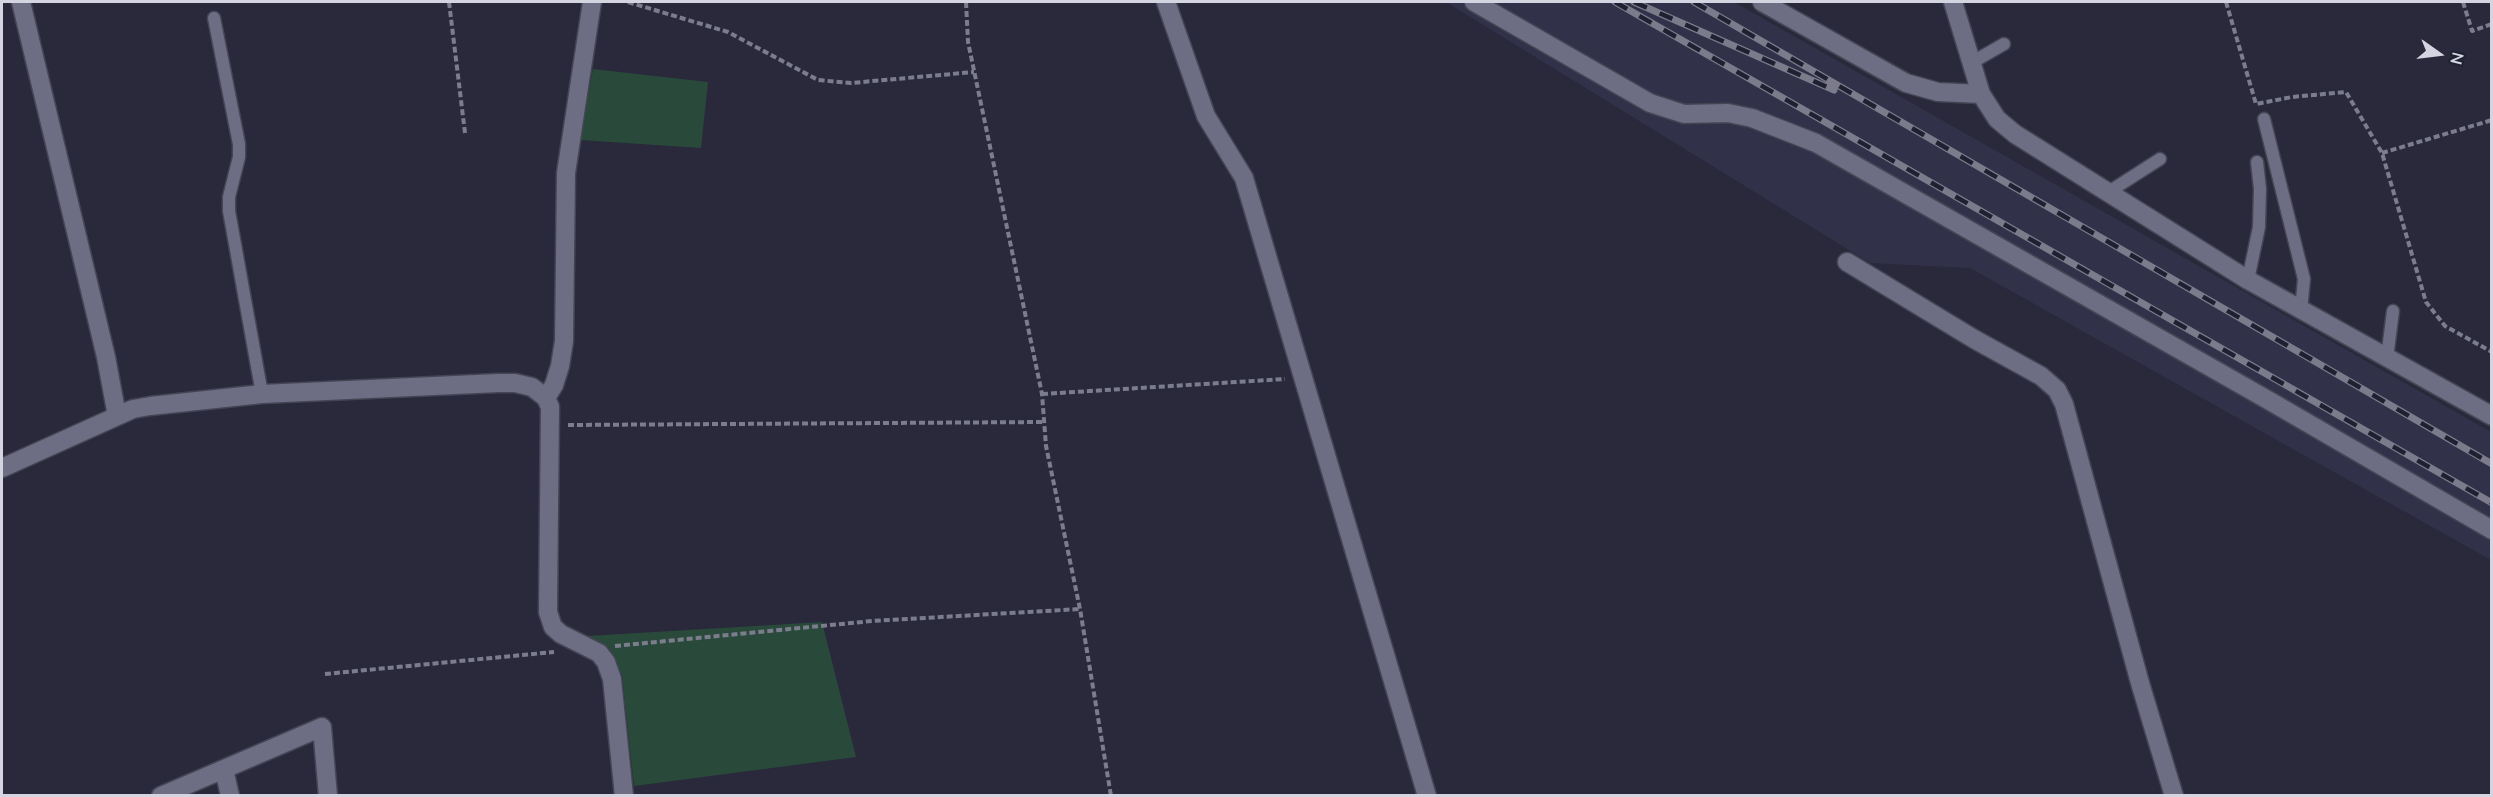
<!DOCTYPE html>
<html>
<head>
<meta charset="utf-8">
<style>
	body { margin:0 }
	#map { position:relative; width:2493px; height:797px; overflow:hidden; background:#29293b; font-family:"Nunito Sans",sans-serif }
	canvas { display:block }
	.frame { position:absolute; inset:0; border:3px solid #d4d5e1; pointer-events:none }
	.north { position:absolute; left:2409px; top:24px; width:60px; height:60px; -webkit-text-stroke:4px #1f2031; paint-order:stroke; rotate:104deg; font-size:16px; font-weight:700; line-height:24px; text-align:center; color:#d4d5e1 }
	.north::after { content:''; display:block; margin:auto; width:21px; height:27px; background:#d4d5e1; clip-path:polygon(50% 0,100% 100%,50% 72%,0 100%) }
</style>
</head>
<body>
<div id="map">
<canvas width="2493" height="797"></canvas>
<div class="frame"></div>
<div class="north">N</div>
</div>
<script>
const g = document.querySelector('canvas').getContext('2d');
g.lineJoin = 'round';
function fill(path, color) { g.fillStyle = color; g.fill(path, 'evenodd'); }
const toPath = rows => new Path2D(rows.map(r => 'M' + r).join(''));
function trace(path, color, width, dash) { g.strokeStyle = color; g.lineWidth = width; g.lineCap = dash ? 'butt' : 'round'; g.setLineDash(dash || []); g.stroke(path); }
const built = toPath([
	[1446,2,1734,2,2491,432,2491,560,1970,268,1870,263]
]);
const green = toPath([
	[593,69,708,82,701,148,580,140],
	[822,622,856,757,634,786,622,674,587,636]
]);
const path = toPath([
	[449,2,465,133],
	[628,2,728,32,818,80,851,83,974,72],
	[966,2,968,42,1042,394,1046,446,1080,609,1111,796],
	[2226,2,2256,104,2292,97,2346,92,2382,153,2426,302,2445,326,2492,352],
	[2463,2,2472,31,2492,24],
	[2382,153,2492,120],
	[1042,394,1285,379],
	[568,425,1044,422],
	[615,646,872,621,1080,609],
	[325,674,554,652]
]);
const service = toPath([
	[214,18,239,144,239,157,229,197,229,211,262,394],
	[1971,63,2004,44],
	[2264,119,2304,279,2301,311],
	[2107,193,2160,159],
	[2248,280,2259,227,2260,189,2257,162],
	[2387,358,2393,311]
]);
const minor = toPath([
	[21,2,106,357,117,416],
	[1166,2,1206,116,1244,178,1427,796],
	[1474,2,1650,103,1684,114,1728,113,1752,118,1816,143,2268,400,2492,530],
	[1762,2,1906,83,1938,92,1981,94],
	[1953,2,1981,94,1997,119,2015,134,2248,280,2492,416],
	[1847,262,1974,339,2041,376,2057,390,2064,404,2140,683,2174,796],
	[546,398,554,385,560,366,564,341,566,173,592,2],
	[2,468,133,409,150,406,262,394,498,383,515,383,532,387,546,398,550,407,548,612,553,627,561,634,599,653,606,662,612,679,624,796],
	[224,769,230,796],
	[161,796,322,727,328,796]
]);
const rail = toPath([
	[1615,2,2492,503],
	[1634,2,1834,90],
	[1694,2,2492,464]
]);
fill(built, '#313149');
fill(green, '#29493b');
trace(service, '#444554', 15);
trace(minor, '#444554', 21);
trace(path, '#7c7d8c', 4, [6, 3]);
trace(service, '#6d6e83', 12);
trace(minor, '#6d6e83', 18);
trace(rail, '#7b7b8b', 7);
trace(rail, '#1f2031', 4.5, [14]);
</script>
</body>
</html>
